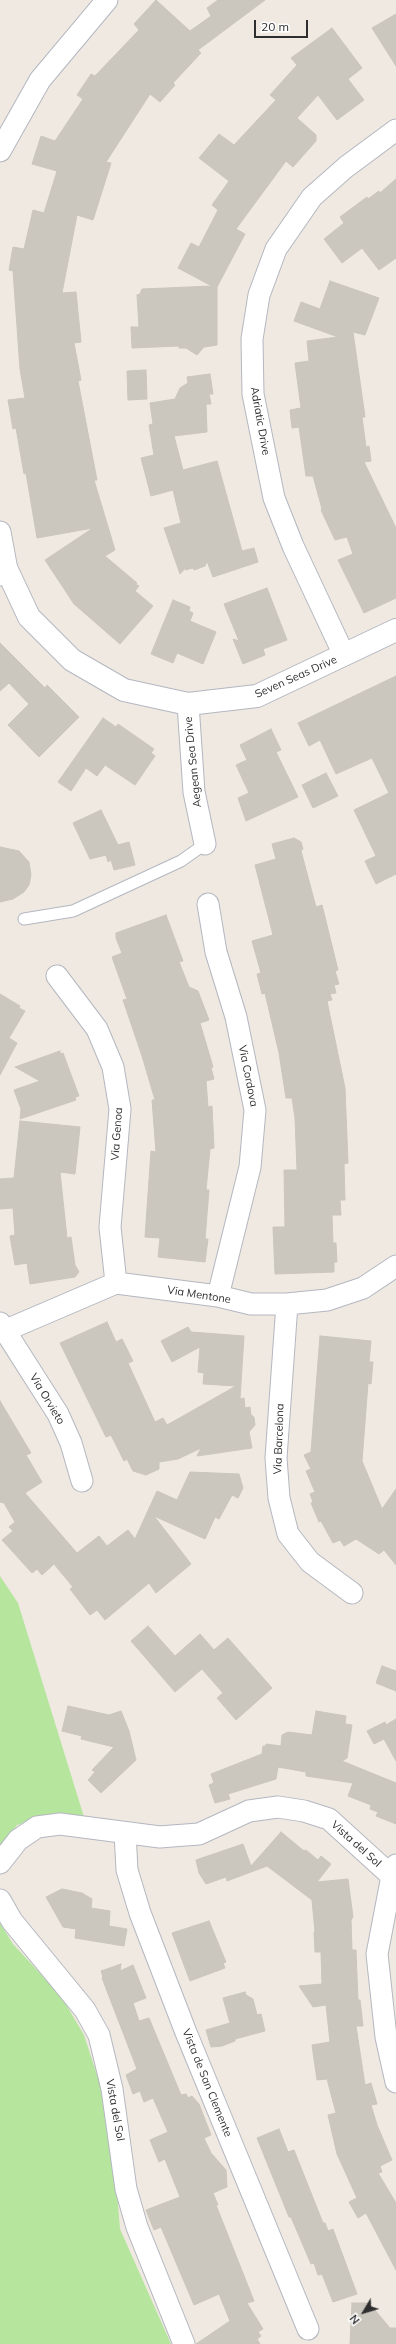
<!DOCTYPE html>
<html>
<head>
<meta charset="utf-8">
<style>
	body { margin:0 }
	#map { position:relative; width:396px; height:2344px; overflow:hidden; background:#efe9e1; font-family:Mulish,sans-serif }
	canvas { display:block }
	.north { position:absolute; left:344px; top:2292px; width:40px; height:40px; -webkit-text-stroke:3px #fff; paint-order:stroke; rotate:232deg; font-size:11px; font-weight:700; line-height:16px; text-align:center; color:#2e2e2e }
	.north::after { content:''; display:block; margin:auto; width:14px; height:18px; background:#2e2e2e; clip-path:polygon(50% 0,100% 100%,50% 72%,0 100%) }
	.scale { position:absolute; left:254px; top:20px; width:54px; height:18px; box-sizing:border-box; border:2px solid #2e2e2e; border-top:0; padding-left:5px; font-size:12px; line-height:14px; white-space:nowrap; color:#2e2e2e; -webkit-text-stroke:3px #fff; paint-order:stroke }
</style>
</head>
<body>
<div id="map">
<canvas width="396" height="2344"></canvas>
<div class="north">N</div>
<div class="scale">20 m</div>
</div>
<script>
const g = document.querySelector('canvas').getContext('2d');
g.lineJoin = 'round';
function fill(path, color) { g.fillStyle = color; g.fill(path, 'evenodd'); }
const toPath = rows => new Path2D(rows.map(r => 'M' + r).join(''));
function trace(path, color, width, dash) { g.strokeStyle = color; g.lineWidth = width; g.lineCap = dash ? 'butt' : 'round'; g.setLineDash(dash || []); g.stroke(path); }
function label(font, color, halo, rows, align = 'center') {
  g.font = font + ' Mulish,sans-serif'; g.lineWidth = 4; g.setLineDash([]); g.textBaseline = 'middle'; g.strokeStyle = halo; g.fillStyle = color; for (const [text, x, y, turn = 0] of rows) {
    g.save(); g.translate(x, y); g.rotate((+turn || 0) * Math.PI / 180); g.textAlign = isNaN(turn) ? turn : align; if (halo) g.strokeText(text, 0, 0); g.fillText(text, 0, 0); g.restore();
  }
}
const green = toPath([
	[0,1576,18,1603,84,1817,61,1813,17,1825,0,1850],
	[0,1923,13,1944,61,1996,84,2035,111,2118,120,2229,171,2344,0,2344]
]);
const building = toPath([
	[156,0,190,31,211,16,207,8,218,0,265,0,198,50,201,53,173,83,175,85,160,102,150,94,106,162,111,163,93,220,77,215,62,293,76,292,81,342,74,343,81,380,78,381,97,480,94,480,115,550,105,556,137,583,135,584,139,586,135,591,153,606,120,644,74,604,45,560,93,528,37,538,26,473,24,474,16,428,13,429,8,400,25,398,20,369,13,271,9,270,13,247,24,249,33,210,44,213,57,171,32,164,41,136,55,141,83,99,77,95,91,74,95,76,139,30,134,24,156,0],
	[396,14,396,66,372,28,396,14],
	[332,28,362,68,348,79,364,100,337,120,318,95,297,118,316,135,316,141,293,167,286,161,236,229,245,234,217,287,217,345,204,347,197,355,186,348,179,348,179,346,132,348,131,327,139,327,137,295,140,294,142,289,212,286,178,268,191,243,199,247,218,210,212,205,229,181,199,158,219,134,234,145,276,100,270,95,297,65,291,58,332,28],
	[396,179,396,258,379,270,362,248,342,263,324,239,344,223,340,217,367,197,368,199,379,191,380,193,396,179],
	[330,281,379,298,365,335,353,332,365,417,362,417,366,447,369,446,371,461,364,462,396,528,396,598,364,613,338,560,353,554,347,537,335,540,321,510,322,509,313,476,306,476,299,427,292,428,290,410,301,408,295,363,309,361,307,341,338,337,294,321,301,302,320,309,330,281],
	[146,370,147,399,128,400,127,371,146,370],
	[210,374,213,394,209,394,211,404,206,404,207,432,174,436,183,470,217,461,242,551,254,548,258,562,213,577,207,561,205,566,194,570,193,568,185,570,187,566,180,574,164,528,181,523,173,490,151,496,141,458,154,455,149,425,153,424,150,403,175,399,180,388,188,383,187,377,210,374],
	[267,588,287,640,263,649,265,655,243,664,233,639,239,641,224,604,267,588],
	[173,600,190,607,189,611,193,613,190,621,216,632,203,664,177,653,173,663,151,654,173,600],
	[0,643,45,688,47,685,79,717,39,757,8,725,29,704,9,683,0,691,0,643],
	[396,676,396,874,376,884,365,861,376,856,354,810,389,793,372,758,336,774,320,740,309,746,298,723,396,676],
	[103,718,116,727,118,724,154,749,151,753,155,756,135,785,105,765,97,776,86,768,71,791,58,782,103,718],
	[271,729,281,750,276,752,298,797,246,821,238,798,249,793,236,765,247,760,240,745,271,729],
	[326,773,338,796,313,808,302,785,326,773],
	[101,810,118,845,129,842,135,865,114,870,111,860,108,862,106,855,90,859,73,823,101,810],
	[294,838,301,842,303,849,301,851,316,907,322,905,338,970,335,971,339,984,334,985,336,993,330,994,332,1000,327,1001,345,1088,348,1163,344,1164,345,1200,340,1200,341,1215,332,1215,333,1243,336,1243,337,1262,334,1262,334,1272,275,1274,273,1227,285,1227,284,1170,297,1170,295,1118,292,1098,286,1098,279,1053,265,993,262,994,257,974,261,973,252,941,273,935,255,865,276,859,272,844,294,838],
	[0,847,19,851,29,862,31,875,29,885,24,892,13,899,0,902,0,847],
	[166,915,183,961,179,962,189,987,198,991,209,1020,200,1023,213,1067,211,1068,214,1079,206,1081,208,1107,212,1106,214,1148,210,1149,206,1190,209,1190,205,1239,208,1239,205,1262,158,1257,160,1238,145,1237,151,1151,156,1152,152,1100,155,1100,142,1056,123,1000,127,999,112,957,122,953,116,938,116,933,166,915],
	[0,994,20,1006,19,1008,25,1011,9,1038,17,1043,0,1075,0,994],
	[60,1051,60,1054,63,1053,79,1096,75,1097,76,1100,20,1119,21,1109,14,1090,40,1081,15,1067,60,1051],
	[20,1121,80,1127,75,1174,60,1172,67,1238,71,1237,75,1265,79,1272,75,1277,30,1284,27,1263,15,1265,10,1236,15,1235,13,1208,0,1209,0,1179,14,1178,20,1121],
	[107,1322,116,1342,122,1339,133,1361,128,1363,155,1422,163,1418,167,1425,236,1386,203,1384,204,1373,198,1372,200,1347,172,1362,161,1341,188,1327,191,1332,244,1336,240,1399,244,1398,245,1408,250,1407,251,1415,254,1417,255,1425,249,1432,252,1448,197,1456,201,1448,178,1459,159,1462,159,1469,146,1475,133,1471,127,1459,124,1461,111,1435,106,1437,60,1343,107,1322],
	[320,1336,371,1341,369,1362,373,1362,371,1384,368,1383,362,1461,382,1509,396,1489,396,1565,384,1550,379,1554,356,1539,344,1546,340,1540,333,1543,321,1521,319,1522,311,1503,313,1502,310,1494,315,1492,306,1471,311,1469,304,1455,311,1452,320,1336],
	[0,1401,31,1453,26,1455,42,1482,25,1493,77,1553,99,1536,107,1546,128,1530,135,1539,157,1491,177,1500,190,1472,239,1474,243,1488,238,1498,232,1495,219,1519,215,1517,205,1539,154,1516,191,1564,156,1593,149,1583,105,1620,97,1610,90,1615,70,1589,73,1587,54,1564,42,1575,37,1569,32,1573,2,1540,13,1531,9,1527,15,1522,4,1503,0,1502,0,1401],
	[148,1626,175,1656,200,1634,214,1650,228,1638,272,1688,236,1720,217,1698,223,1693,202,1669,175,1692,131,1641,148,1626],
	[382,1666,396,1671,396,1691,376,1683,382,1666],
	[68,1706,109,1715,121,1711,129,1731,136,1760,101,1793,88,1780,95,1772,92,1770,114,1747,81,1739,82,1736,62,1731,68,1706],
	[316,1711,346,1716,345,1724,352,1725,347,1758,342,1761,396,1783,396,1824,376,1816,378,1812,370,1809,371,1805,348,1796,353,1783,306,1776,306,1772,278,1767,276,1779,228,1794,230,1799,215,1803,209,1785,214,1783,211,1774,262,1754,263,1746,266,1746,266,1744,281,1746,282,1735,288,1732,312,1735,316,1711],
	[396,1719,396,1761,384,1739,374,1744,367,1731,385,1722,386,1725,396,1719],
	[281,1832,304,1851,306,1850,318,1860,321,1856,331,1864,317,1882,348,1879,353,1917,351,1920,352,1950,356,1950,358,2000,360,2000,363,2026,356,2026,365,2085,371,2083,377,2104,371,2105,377,2125,392,2160,380,2166,382,2172,378,2173,396,2203,396,2270,366,2213,358,2218,349,2202,357,2198,337,2154,328,2115,336,2113,327,2079,317,2080,312,2045,330,2042,326,2005,313,2007,299,1986,322,1984,321,1952,315,1952,314,1932,315,1932,312,1900,267,1866,227,1881,226,1877,206,1884,199,1873,196,1860,243,1844,251,1866,281,1832],
	[62,1889,82,1893,92,1899,91,1908,110,1911,109,1926,127,1929,124,1946,75,1938,76,1929,63,1927,46,1897,62,1889],
	[209,1921,226,1962,223,1963,225,1968,190,1981,172,1933,209,1921],
	[121,1964,120,1971,133,1965,146,1998,133,2003,139,2021,149,2018,181,2095,186,2094,188,2098,192,2096,199,2104,211,2135,204,2138,211,2153,226,2170,227,2187,213,2193,218,2205,216,2205,254,2301,247,2303,263,2329,258,2332,261,2336,257,2339,260,2344,196,2344,230,2321,219,2294,194,2305,161,2227,154,2230,146,2210,180,2197,165,2159,159,2162,150,2140,168,2132,153,2098,144,2102,140,2091,133,2094,126,2075,137,2069,102,1978,103,1977,101,1971,121,1964],
	[245,1992,246,1995,253,1999,257,2015,261,2014,265,2031,235,2039,235,2041,222,2046,211,2047,206,2030,230,2023,223,1998,245,1992],
	[279,2129,288,2152,294,2150,323,2223,325,2223,328,2231,333,2229,357,2294,333,2302,322,2274,318,2275,314,2263,311,2264,291,2217,289,2217,257,2138,279,2129],
	[352,2303,369,2303,390,2328,396,2328,396,2344,350,2344,352,2303]
]);
const service = toPath([
	[24,919,73,911,181,861,205,844]
]);
const minor = toPath([
	[0,151,40,80,107,0],
	[0,532,7,570,0,575],
	[344,655,293,546,274,498,253,394,252,339,259,295,276,249,312,197,346,167,396,130],
	[188,704,194,792,205,844],
	[208,904,216,952,236,1017,255,1110,250,1167,218,1296],
	[57,976,97,1029,113,1067,120,1109,110,1227,116,1283],
	[287,1304,276,1458,279,1498,288,1534,310,1562,352,1593],
	[0,1323,58,1414,71,1443,82,1481],
	[4,1331,116,1283,218,1296,251,1304,287,1304,327,1300,363,1288,396,1266],
	[125,1833,127,1870,140,1913,185,2030,308,2329],
	[0,1863,18,1840,37,1827,60,1824,160,1837,172,1836,199,1834,249,1811,278,1807,304,1811,329,1819,396,1880],
	[396,1865,392,1876,377,1954,386,2037,396,2082],
	[0,1900,12,1921,85,2010,99,2035,112,2089,126,2189,137,2227,184,2344]
]);
const tertiary = toPath([
	[7,570,29,617,72,660,124,690,188,704,257,696,396,630]
]);
const streetNames = [
	["Adriatic Drive",260,421,80],
	["Seven Seas Drive",296,677,-24],
	["Aegean Sea Drive",193,762,-96],
	["Via Cordova",248,1076,79],
	["Via Genoa",117,1134,-86],
	["Via Mentone",199,1295,9],
	["Via Orvieto",47,1399,59],
	["Via Barcelona",279,1439,-88],
	["Vista del Sol",356,1844,42],
	["Vista de San Clemente",207,2083,68],
	["Vista del Sol",115,2110,80]
];
fill(green, '#b6e59e');
fill(building, '#cbc7bf');
trace(building, '#cbc5ba', 1);
trace(service, '#b4b7c1', 13);
trace(minor, '#b4b7c1', 23);
trace(tertiary, '#b4b7c1', 24);
trace(service, '#fff', 11);
trace(minor, '#fff', 21);
trace(tertiary, '#fff', 22);
label('11px', '#2e2e2e', '#fff', streetNames);
</script>
</body>
</html>
